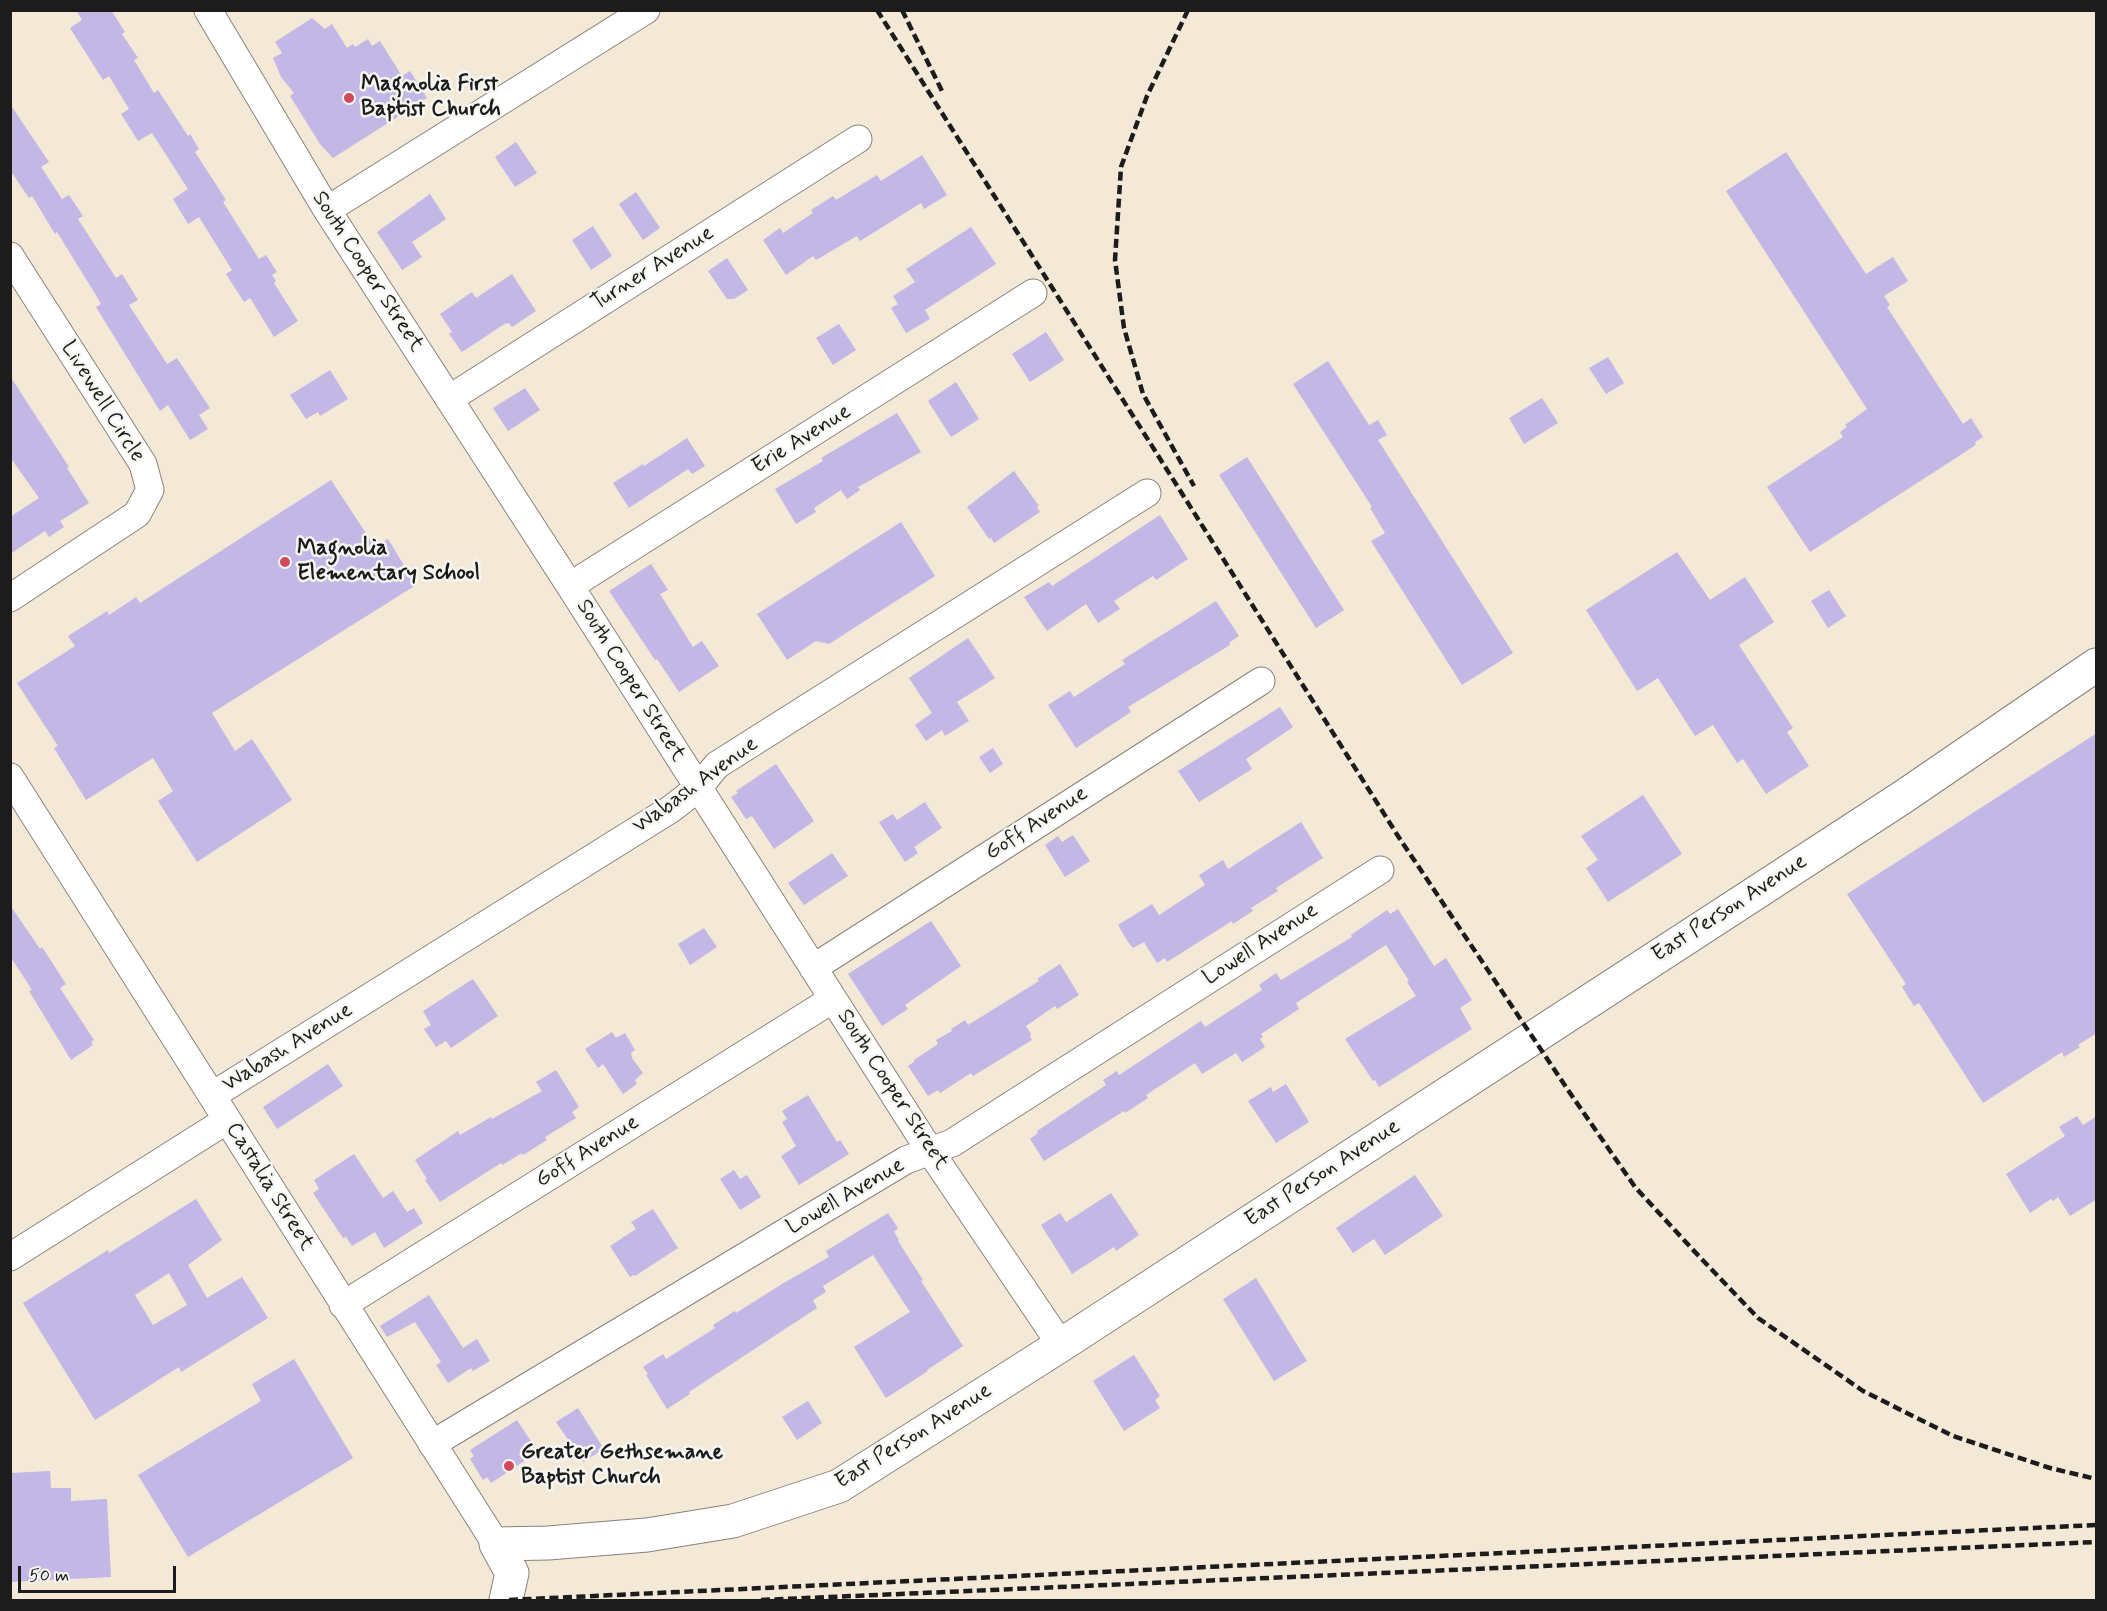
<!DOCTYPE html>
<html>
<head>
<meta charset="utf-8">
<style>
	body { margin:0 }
	#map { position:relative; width:2107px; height:1611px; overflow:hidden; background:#f4e8d7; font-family:Mynerve,sans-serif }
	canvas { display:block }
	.frame { position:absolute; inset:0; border:12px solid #1c1c1c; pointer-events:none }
	.scale { position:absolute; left:18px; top:1566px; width:158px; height:27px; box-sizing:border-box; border:3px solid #1c1c1c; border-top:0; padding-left:8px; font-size:18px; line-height:21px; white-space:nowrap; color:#1c1c1c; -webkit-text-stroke:4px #f6f6f2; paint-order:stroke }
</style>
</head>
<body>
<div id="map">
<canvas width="2107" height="1611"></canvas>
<div class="frame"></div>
<div class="scale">50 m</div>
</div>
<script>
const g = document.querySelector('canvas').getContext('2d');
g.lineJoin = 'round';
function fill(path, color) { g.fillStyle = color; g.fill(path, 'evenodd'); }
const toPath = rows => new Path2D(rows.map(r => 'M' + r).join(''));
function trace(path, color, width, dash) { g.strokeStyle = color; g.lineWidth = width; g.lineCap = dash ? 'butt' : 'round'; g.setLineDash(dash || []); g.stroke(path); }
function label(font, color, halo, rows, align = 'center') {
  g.font = font + ' Mynerve,sans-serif'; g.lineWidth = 5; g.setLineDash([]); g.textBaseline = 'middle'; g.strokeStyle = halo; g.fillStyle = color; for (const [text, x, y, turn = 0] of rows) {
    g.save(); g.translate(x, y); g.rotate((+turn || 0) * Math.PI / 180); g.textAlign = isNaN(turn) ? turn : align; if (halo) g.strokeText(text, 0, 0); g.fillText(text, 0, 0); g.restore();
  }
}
const building = toPath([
	[76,10,111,10,125,32,122,34,138,58,134,60,154,93,158,90,188,136,190,134,199,149,195,152,226,200,223,202,259,259,266,255,277,272,272,275,276,281,274,283,298,321,274,337,250,298,244,302,226,274,232,270,199,217,188,224,173,199,188,189,152,133,138,141,121,114,129,109,109,76,103,80,70,28,82,20],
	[312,18,325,29,332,24,347,48,353,44,355,47,368,39,372,46,380,41,402,76,410,71,427,98,333,158,320,144,290,96,294,93,281,77,273,58,282,53,275,42],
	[10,104,49,162,41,167,62,199,69,195,83,216,78,219,116,278,122,274,138,300,129,305,167,364,177,358,210,408,199,415,208,429,190,440,168,405,160,411,96,307,101,304,94,292,57,232,55,234,32,196,29,198,10,170],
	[516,142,537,173,515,187,495,157],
	[1786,152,1866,274,1893,257,1908,281,1884,296,1890,305,1887,307,1963,424,1971,418,1983,437,1975,442,1976,444,1974,446,1959,456,1810,552,1767,487,1843,437,1840,432,1847,427,1845,425,1867,409,1726,191],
	[922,155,947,195,924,209,921,203,860,241,857,236,816,260,813,256,786,275,763,240,780,228,783,233,813,213,811,210,833,196,836,200,877,175,881,181],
	[636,192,660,228,643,240,619,204],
	[430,194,446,219,412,242,422,257,402,270,377,232],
	[593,226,612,256,591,270,572,240],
	[971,227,996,264,925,310,930,319,906,333,891,308,898,304,893,296,915,282,906,269],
	[727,258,748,290,734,299,727,299,708,271],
	[512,274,536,311,512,327,509,323,507,324,506,323,462,352,449,334,452,332,440,314,472,292,476,298],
	[839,324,856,350,833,365,816,338],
	[1046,332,1064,360,1030,382,1012,354],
	[1608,357,1624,383,1606,394,1589,368],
	[1328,361,1369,425,1378,420,1387,435,1378,440,1513,653,1462,685,1371,541,1385,533,1370,508,1372,507,1293,384],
	[330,370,348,399,320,416,318,412,306,419,290,395],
	[10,376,69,467,67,468,89,503,60,521,64,527,49,537,45,531,10,554,10,517,39,498,10,457],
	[956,382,979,419,951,437,928,401],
	[525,388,540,410,508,431,493,408],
	[1542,398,1558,423,1524,444,1509,418],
	[897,413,921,452,858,487,860,490,847,499,841,490,814,508,816,512,796,524,775,489,823,461,821,458,843,445],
	[687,438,705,466,692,474,688,469,629,508,613,483,643,464,644,466],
	[1247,457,1344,610,1316,628,1219,475],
	[1014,471,1039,506,1037,507,1040,512,994,543,991,538,989,539,967,507],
	[331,480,375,547,388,539,416,585,212,713,235,751,252,739,292,800,197,862,158,801,173,791,153,758,86,800,54,748,58,746,17,683,75,646,68,636,107,611,109,615,136,597,140,603],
	[1160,515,1188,559,1156,580,1153,576,1114,601,1120,609,1098,623,1086,604,1047,631,1024,597,1049,582,1052,586],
	[901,522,935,576,829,644,816,641,787,660,757,614],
	[1677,552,1710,600,1745,577,1774,622,1739,645,1793,728,1787,732,1809,766,1766,794,1743,759,1737,763,1713,725,1695,736,1658,678,1637,691,1586,610],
	[651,564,668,590,660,594,693,647,702,641,719,666,679,692,657,659,655,660,609,591],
	[1829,590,1846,616,1828,628,1811,601],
	[1216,601,1239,636,1229,643,1230,645,1128,707,1131,712,1076,748,1048,705,1070,691,1074,697,1125,664,1122,660],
	[968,638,995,678,957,702,969,721,945,736,942,730,926,741,915,725,932,713,909,678],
	[1280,707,1293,727,1246,759,1252,769,1199,802,1178,771],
	[2097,733,2097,1033,2078,1045,2080,1047,2064,1057,2062,1052,1983,1103,1919,1003,1914,1006,1902,987,1906,984,1847,894],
	[993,748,1003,764,990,773,979,757],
	[776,764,814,821,774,849,752,816,746,819,731,797,738,793,736,791],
	[1643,795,1682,854,1608,902,1586,868,1598,860,1581,836],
	[925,802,942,828,914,847,918,853,905,862,879,822,893,814,897,820],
	[1301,822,1323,858,1276,888,1278,891,1251,908,1253,911,1233,924,1232,921,1167,962,1165,958,1157,963,1144,942,1133,948,1128,942,1118,925,1152,904,1159,915,1205,885,1199,875,1223,860,1228,869],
	[1073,835,1090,861,1065,877,1045,845,1058,836,1062,842],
	[832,853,848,876,804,905,788,883],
	[10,905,40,949,42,947,66,984,60,988,94,1040,91,1042,93,1045,71,1060,29,991,32,990,10,956],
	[1398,909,1434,966,1446,958,1472,1000,1460,1008,1472,1029,1379,1087,1375,1080,1373,1081,1345,1039,1416,996,1407,982,1409,981,1386,945,1296,1003,1299,1009,1261,1034,1263,1037,1260,1039,1265,1047,1242,1062,1236,1053,1202,1074,1195,1063,1146,1095,1148,1098,1125,1113,1124,1111,1044,1161,1030,1139,1038,1133,1037,1131,1106,1085,1103,1080,1117,1071,1119,1075,1201,1021,1205,1027,1262,990,1259,985,1276,973,1281,980,1352,937,1351,935,1387,910,1390,914],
	[931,921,961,966,905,1005,908,1009,882,1026,848,974],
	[704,928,717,947,690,965,678,944],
	[1060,964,1079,995,1057,1009,1055,1006,1026,1026,1031,1034,1030,1036,1032,1040,973,1076,971,1073,940,1093,938,1090,928,1096,908,1066,915,1061,914,1060,938,1044,936,1040,952,1031,951,1029,965,1020,968,1025,1039,981,1037,979],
	[473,979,498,1016,451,1048,446,1041,436,1047,424,1029,431,1025,423,1011],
	[612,1032,616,1038,625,1033,635,1050,631,1053,632,1058,643,1073,635,1080,637,1084,623,1094,603,1064,598,1068,585,1049],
	[328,1064,343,1086,277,1129,263,1107],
	[556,1070,579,1107,572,1112,576,1118,545,1137,547,1140,523,1155,522,1153,502,1165,501,1163,440,1202,425,1180,427,1179,415,1160,458,1131,460,1135,491,1117,492,1119,542,1091,536,1082],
	[1286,1084,1309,1122,1276,1143,1248,1101,1271,1087,1273,1092],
	[808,1095,837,1142,840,1140,849,1154,799,1185,781,1156,796,1146,782,1122,787,1119,782,1111],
	[2077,1116,2083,1125,2097,1116,2097,1199,2070,1216,2058,1197,2053,1201,2051,1199,2030,1213,2006,1174,2065,1136,2059,1127],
	[354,1154,383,1198,393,1191,407,1212,414,1208,423,1223,384,1248,375,1232,352,1246,346,1237,343,1238,313,1193,319,1189,314,1180],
	[734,1170,740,1179,747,1175,761,1197,740,1210,720,1179],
	[1415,1175,1443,1216,1385,1255,1374,1239,1353,1253,1336,1228],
	[1111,1193,1139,1235,1116,1251,1114,1247,1072,1274,1041,1225,1060,1213,1066,1222],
	[196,1199,222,1240,188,1265,207,1298,242,1277,268,1318,181,1372,179,1367,95,1420,23,1303,108,1250,109,1253],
	[169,1273,187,1305,153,1325,135,1295],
	[653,1209,678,1248,635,1276,634,1275,630,1277,610,1246,636,1229,631,1222],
	[888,1213,898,1228,894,1232,899,1240,898,1241,923,1280,921,1281,963,1346,927,1370,928,1371,886,1398,854,1347,910,1312,873,1255,823,1286,826,1292,813,1300,817,1308,689,1392,690,1394,667,1409,646,1375,648,1374,643,1367,663,1354,666,1359,715,1328,713,1325,735,1311,736,1313,782,1284,829,1257,826,1251],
	[1256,1278,1307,1361,1274,1381,1223,1299],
	[429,1295,463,1348,477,1339,490,1361,473,1371,471,1368,448,1383,436,1365,441,1362,415,1322,387,1337,380,1326],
	[1134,1355,1160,1396,1155,1400,1160,1408,1124,1431,1093,1381],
	[294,1359,353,1458,188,1557,138,1475,261,1401,252,1384],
	[808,1401,822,1423,797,1440,782,1417],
	[578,1408,604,1449,583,1462,556,1422],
	[517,1420,538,1452,491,1483,487,1477,483,1480,470,1459,474,1456,470,1450],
	[50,1471,51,1488,71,1488,71,1501,107,1499,111,1577,10,1582,10,1473]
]);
const minor = toPath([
	[208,10,327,210,570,586,930,1151,1061,1345],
	[327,210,646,10],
	[10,256,143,464,150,490,137,514,10,598],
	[449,399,858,139],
	[570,586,1033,293],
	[10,777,496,1544],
	[813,968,1261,681],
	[213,1095,671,809,698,788,717,765,1147,493],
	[10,1257,227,1120],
	[343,1305,833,999],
	[432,1444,906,1160,952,1143,1380,870]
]);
const major = toPath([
	[506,1600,512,1573,496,1544,548,1543,647,1535,733,1521,839,1486,1061,1345,1903,797,2096,665]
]);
const rail = toPath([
	[877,10,1398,836,1570,1093,1635,1187,1695,1252,1758,1318,1863,1391,1953,1436,2050,1468,2096,1479],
	[902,10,943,93],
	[1188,10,1147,96,1121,167,1115,260,1124,328,1143,394,1194,486],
	[509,1600,2096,1525],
	[761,1600,2096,1542]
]);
const markers = [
	[349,98,6,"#d1495b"],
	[285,562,6,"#d1495b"],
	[509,1466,6,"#d1495b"]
];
const poiNames = [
	["Magnolia First",361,85],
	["Baptist Church",361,110],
	["Magnolia",297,549],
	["Elementary School",297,574],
	["Greater Gethsemane",521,1453],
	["Baptist Church",521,1478]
];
const streetNames = [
	["Turner Avenue",653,269,-32],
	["South Cooper Street",367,272,57],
	["Livewell Circle",102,402,58],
	["Erie Avenue",802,440,-32],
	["South Cooper Street",630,681,58],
	["Wabash Avenue",696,786,-36],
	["Goff Avenue",1037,824,-33],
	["East Person Avenue",1730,909,-33],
	["Lowell Avenue",1261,945,-33],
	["Wabash Avenue",288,1048,-32],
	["South Cooper Street",892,1090,57],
	["Goff Avenue",588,1152,-32],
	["East Person Avenue",1323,1174,-33],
	["Castalia Street",269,1187,58],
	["Lowell Avenue",846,1197,-30],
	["East Person Avenue",914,1437,-32]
];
fill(building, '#c2b7e5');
trace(minor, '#88827a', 29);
trace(major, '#88827a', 35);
trace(minor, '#fff', 27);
trace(major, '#fff', 33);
trace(rail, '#1c1c1c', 4.5, [9, 4.5]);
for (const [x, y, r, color] of markers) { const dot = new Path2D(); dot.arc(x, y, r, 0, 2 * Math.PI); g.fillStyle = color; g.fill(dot); trace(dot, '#f6f6f2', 2); }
label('bold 22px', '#1c1c1c', '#f6f6f2', poiNames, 'left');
label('22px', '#1c1c1c', '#f6f6f2', streetNames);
</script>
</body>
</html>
